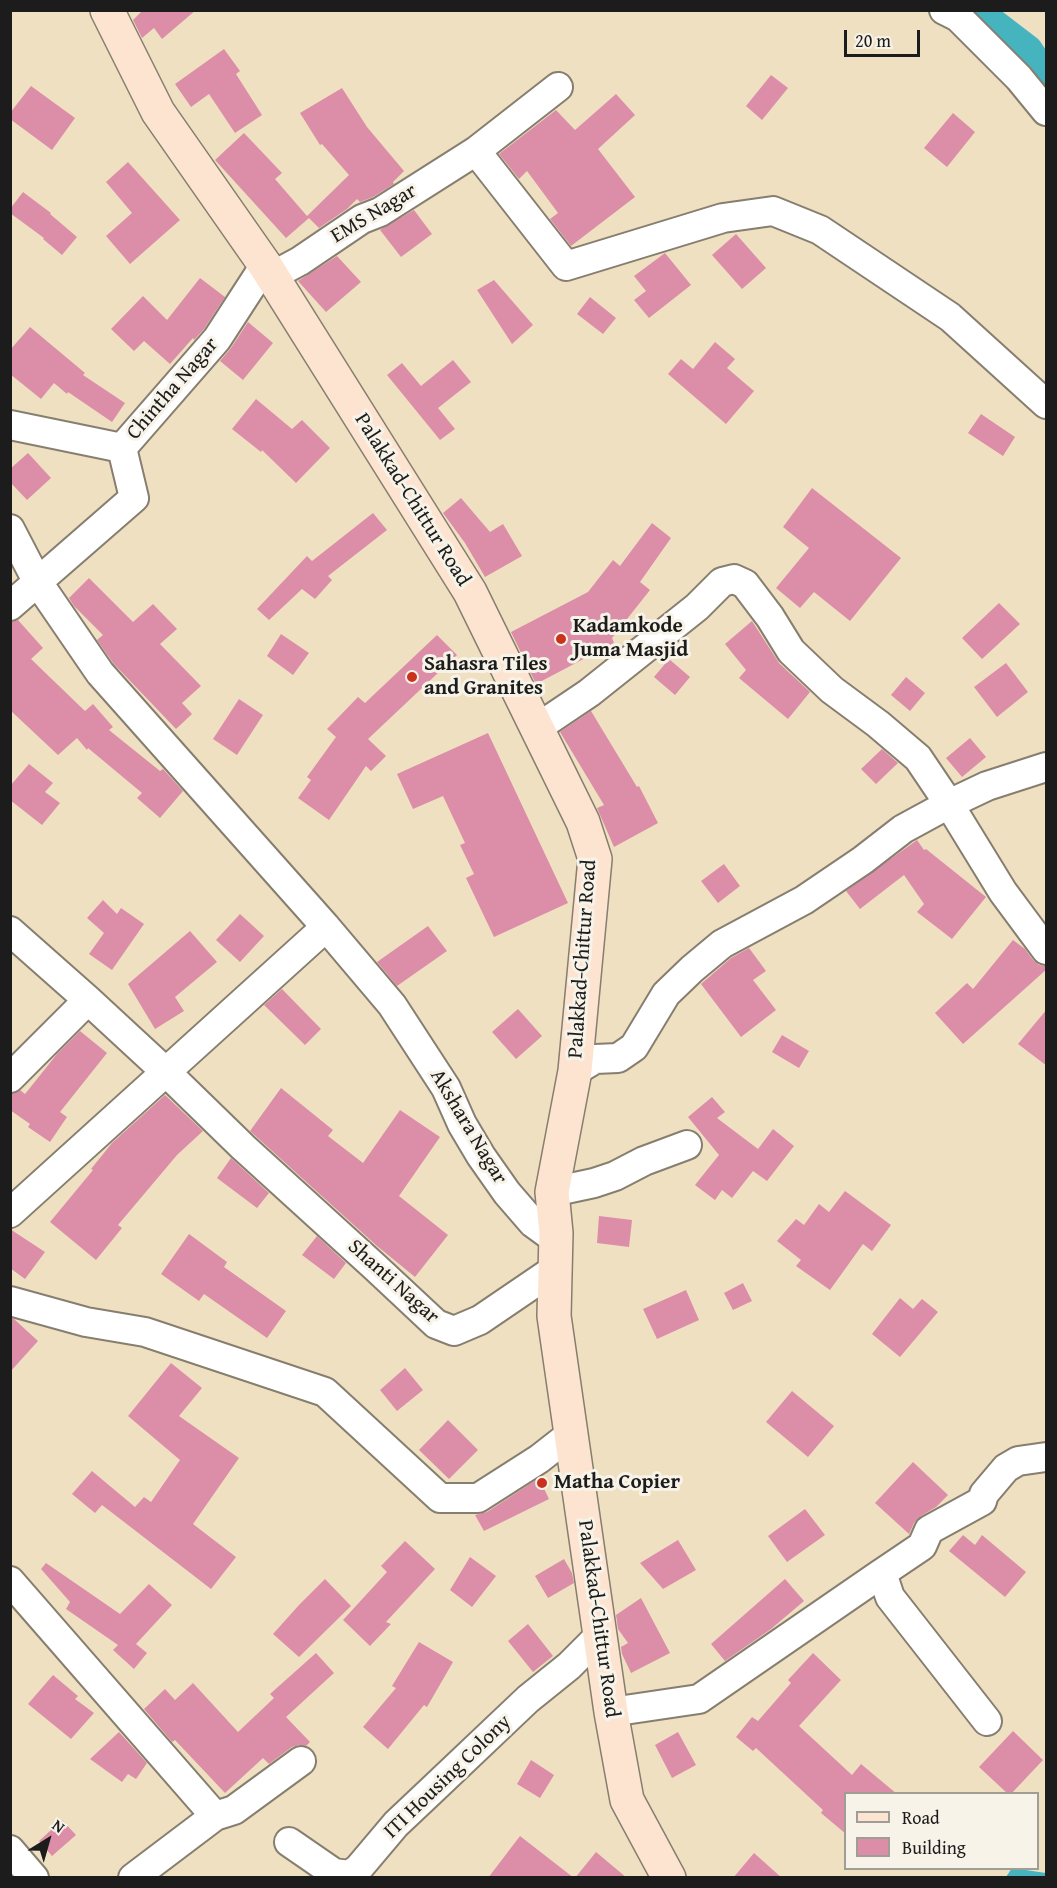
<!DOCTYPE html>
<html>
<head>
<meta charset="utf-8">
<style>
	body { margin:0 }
	#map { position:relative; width:1057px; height:1888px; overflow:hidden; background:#efe0c2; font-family:"Gentium Book Plus",serif }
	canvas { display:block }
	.frame { position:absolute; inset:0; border:12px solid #1c1c1c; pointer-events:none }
	.legend { position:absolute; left:844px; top:1792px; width:195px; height:78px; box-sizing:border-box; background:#f7f3e8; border:2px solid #9f9d96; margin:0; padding:8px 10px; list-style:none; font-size:18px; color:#1c1c1c }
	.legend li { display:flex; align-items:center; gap:12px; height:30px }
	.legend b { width:30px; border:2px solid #9f9d96 }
	.north { position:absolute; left:18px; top:1810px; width:60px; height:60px; -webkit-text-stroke:4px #f7f3e8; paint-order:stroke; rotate:37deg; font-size:16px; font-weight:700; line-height:24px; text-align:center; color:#1c1c1c }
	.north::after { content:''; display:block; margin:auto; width:21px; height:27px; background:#1c1c1c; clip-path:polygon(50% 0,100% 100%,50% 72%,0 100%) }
	.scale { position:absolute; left:844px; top:30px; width:76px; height:27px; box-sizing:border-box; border:3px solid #1c1c1c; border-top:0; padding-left:8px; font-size:18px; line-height:21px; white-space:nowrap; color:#1c1c1c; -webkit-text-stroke:4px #f7f3e8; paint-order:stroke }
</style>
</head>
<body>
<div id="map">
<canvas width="1057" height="1888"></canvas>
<div class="frame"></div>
<ul class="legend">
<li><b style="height:8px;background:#fde4d1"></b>Road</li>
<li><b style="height:16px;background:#dc8ea9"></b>Building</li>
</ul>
<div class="north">N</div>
<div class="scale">20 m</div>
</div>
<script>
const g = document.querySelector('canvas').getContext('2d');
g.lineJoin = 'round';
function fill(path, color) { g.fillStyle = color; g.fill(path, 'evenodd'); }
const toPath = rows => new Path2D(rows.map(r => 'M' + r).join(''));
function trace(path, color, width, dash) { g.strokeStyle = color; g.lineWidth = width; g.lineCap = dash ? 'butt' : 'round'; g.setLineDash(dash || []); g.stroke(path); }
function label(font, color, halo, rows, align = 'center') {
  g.font = font + ' "Gentium Book Plus",serif'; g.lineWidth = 6; g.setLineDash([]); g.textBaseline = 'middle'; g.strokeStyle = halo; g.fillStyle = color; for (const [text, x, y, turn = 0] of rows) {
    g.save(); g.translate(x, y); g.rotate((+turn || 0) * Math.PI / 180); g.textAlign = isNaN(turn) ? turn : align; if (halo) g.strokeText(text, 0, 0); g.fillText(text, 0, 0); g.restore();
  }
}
const water = toPath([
	[1012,1868,1046,1873,1046,1877,1006,1877]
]);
const canal = toPath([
	[978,10,1029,49,1046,74]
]);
const building = toPath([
	[140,10,196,10,162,39,154,28,142,38,133,20,141,12],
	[224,49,240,71,236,74,262,115,235,133,209,94,191,107,175,84],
	[771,75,788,88,762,120,746,106],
	[31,86,75,118,52,150,10,119,10,113],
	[342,88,367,127,404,171,393,182,394,184,373,197,360,202,357,199,347,209,319,228,308,217,309,218,286,238,215,160,244,133,282,173,275,179,307,216,349,175,322,144,320,145,300,113],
	[616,94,635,115,598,149,635,197,571,246,550,219,558,213,527,171,519,179,499,154,556,110,575,130],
	[953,113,975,132,947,167,924,148],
	[128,162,180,220,130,264,106,236,132,213,106,182],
	[23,192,51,213,50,214,77,237,62,255,43,239,44,238,10,213,10,209],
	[414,210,432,234,401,257,380,230],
	[736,234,766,268,742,289,712,255],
	[665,253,691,285,649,318,634,300,646,291,634,276],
	[337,256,361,282,326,312,298,281],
	[200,278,225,297,204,329,194,340,193,338,170,364,144,341,134,351,111,329,143,296,167,320],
	[494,280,533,325,512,344,477,290],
	[590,297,616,318,603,334,577,314],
	[248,322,273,343,243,380,220,361,231,348],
	[30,327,85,373,83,375,125,403,112,422,68,392,67,394,54,383,41,399,10,374,10,350],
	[715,342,735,359,727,368,754,391,726,424,668,374,681,359,693,369],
	[453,360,471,382,438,408,455,429,440,440,387,375,402,363,421,386],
	[256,399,292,429,302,420,330,448,296,483,262,450,261,452,232,429],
	[981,414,1015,437,1003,456,968,433],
	[28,453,51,478,27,500,10,482,10,469],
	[812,488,901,558,850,621,814,592,800,608,776,588,809,548,783,527],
	[461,498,490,532,503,524,522,556,485,577,465,543,443,513],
	[373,513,387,530,328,576,332,580,315,599,302,589,269,620,257,609,307,556,312,561],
	[652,523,671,538,640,582,650,590,612,638,614,643,536,684,511,632,588,592,613,560,620,566],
	[89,578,133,622,153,604,177,629,160,644,201,686,182,703,192,714,176,729,113,663,97,640,103,635,74,606,69,598],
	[999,603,1020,624,982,659,962,638],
	[18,620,43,648,31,659,85,711,93,704,113,727,109,730,160,771,163,769,183,791,160,818,137,798,142,793,88,748,87,750,77,738,58,755,10,710,10,622],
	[752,621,779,663,810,692,788,719,739,678,746,670,725,644],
	[281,634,309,653,293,675,267,656],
	[437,635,457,655,368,739,386,756,371,771,366,766,329,820,298,798,311,780,307,777,336,737,327,729,358,697,365,703],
	[669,659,690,677,675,695,654,677],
	[1006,663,1028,692,997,717,974,687],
	[906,677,925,693,910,711,891,695],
	[239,699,263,715,237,755,213,739],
	[591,711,637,787,639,786,658,823,614,847,597,808,604,805,560,732],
	[488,733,568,903,494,937,466,878,474,874,460,845,465,843,443,796,413,809,397,774],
	[970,738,986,757,962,777,946,758],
	[882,749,898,763,876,784,861,769],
	[29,764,53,783,45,792,60,803,42,825,10,800,10,786],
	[917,840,924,850,926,849,986,897,952,939,917,912,924,904,904,875,860,909,846,891],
	[724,864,740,886,718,903,701,881],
	[103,900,117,914,121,908,144,924,112,970,89,954,104,933,87,918],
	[240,914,264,936,240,962,216,940],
	[428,926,447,951,397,986,377,962],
	[190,931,217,962,175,997,184,1011,155,1029,128,984],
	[1013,940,1025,949,1033,960,1039,965,1045,966,1047,969,963,1044,935,1013,967,983,973,989],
	[749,948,766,971,753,980,776,1010,741,1037,701,984,731,958],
	[282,989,321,1029,305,1045,264,1005],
	[518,1009,542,1036,516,1059,492,1032],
	[1047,1009,1047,1066,1018,1044],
	[80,1031,107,1053,60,1112,67,1117,50,1142,28,1127,30,1124,10,1110,10,1094,20,1090,25,1094,57,1054],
	[782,1035,809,1051,799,1068,772,1052],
	[281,1088,333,1130,328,1136,363,1163,400,1110,440,1137,399,1196,448,1235,415,1277,377,1246,250,1131],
	[165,1095,203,1131,177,1155,118,1225,122,1228,96,1260,50,1222,93,1170,91,1169,112,1143],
	[712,1097,725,1112,717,1118,758,1149,773,1129,794,1146,767,1181,753,1171,732,1198,722,1190,715,1200,695,1185,719,1155,688,1117],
	[231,1158,269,1193,257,1208,217,1178],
	[845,1191,891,1225,872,1251,863,1244,830,1290,796,1266,801,1260,777,1241,796,1219,804,1225,819,1204,829,1212],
	[599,1216,632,1220,629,1247,597,1243],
	[10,1229,45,1252,25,1279,10,1268],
	[189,1234,227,1262,224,1267,286,1311,267,1338,204,1294,199,1301,161,1274],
	[317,1236,346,1263,334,1279,302,1255],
	[743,1283,752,1301,733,1310,724,1293],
	[686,1290,699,1320,657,1339,643,1309],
	[900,1298,913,1309,922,1299,938,1312,900,1357,872,1334],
	[10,1318,14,1319,38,1341,10,1372],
	[171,1363,202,1388,179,1416,239,1458,193,1524,236,1557,211,1589,102,1505,95,1513,72,1494,92,1471,135,1507,144,1497,151,1502,180,1460,128,1416],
	[405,1368,423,1390,397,1411,380,1390],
	[792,1391,834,1426,808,1457,766,1422],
	[448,1420,478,1450,449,1479,419,1450],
	[913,1462,948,1495,936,1507,921,1516,914,1523,909,1534,875,1503],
	[539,1478,549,1499,484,1531,475,1515,487,1512],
	[805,1509,825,1535,787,1562,768,1536],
	[963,1535,975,1545,982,1535,1026,1572,1005,1597,949,1551],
	[678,1540,696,1570,663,1589,640,1563],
	[405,1541,435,1569,386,1622,391,1624,370,1646,343,1620,387,1572,381,1566],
	[470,1557,496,1576,472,1607,450,1590],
	[564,1559,572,1573,574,1583,548,1598,535,1576],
	[46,1563,120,1614,149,1584,172,1605,136,1644,147,1653,134,1669,113,1650,118,1645,66,1609,70,1602,41,1569],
	[325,1579,351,1606,299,1657,273,1634,299,1605],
	[785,1579,804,1601,771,1629,725,1661,711,1644],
	[641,1598,670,1653,631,1673,622,1654,621,1647,628,1643,618,1629,616,1615],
	[528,1624,553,1656,533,1672,508,1641],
	[419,1642,453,1662,427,1707,424,1705,388,1749,363,1727,396,1688,392,1686],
	[316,1653,334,1673,286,1717,310,1742,306,1746,299,1745,292,1747,269,1764,263,1758,225,1793,175,1740,172,1742,144,1709,165,1689,175,1700,193,1683,238,1732,274,1698,270,1694],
	[813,1653,841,1680,799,1726,852,1775,861,1764,897,1794,846,1794,846,1834,821,1813,823,1810,756,1748,753,1751,736,1737,752,1717,758,1721,791,1683,788,1680],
	[53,1675,78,1696,75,1699,94,1713,71,1739,28,1704],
	[1013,1731,1043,1760,1011,1794,1008,1794,979,1767],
	[119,1732,147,1763,136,1779,128,1774,122,1782,90,1759],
	[678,1732,696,1765,672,1778,655,1745],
	[531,1760,554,1775,540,1798,517,1784],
	[62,1820,76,1835,52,1856,39,1841],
	[520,1836,574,1878,488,1878],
	[596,1852,627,1878,575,1878],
	[754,1853,782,1878,733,1878]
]);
const street = toPath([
	[944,10,958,17,1019,78,1046,111],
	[476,151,566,266,723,218,773,211,820,230,950,317,1046,404],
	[272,276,300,261,362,219,380,212,476,151,558,87],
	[10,425,122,448,217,339,265,265],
	[10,529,37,581,100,673,326,927,392,1005,446,1088,462,1124,481,1156,507,1193,533,1223,555,1239],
	[10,606,134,498,122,448],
	[537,728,589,693,697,607,722,582,734,579,745,584,770,617,791,651,832,690,878,724,918,758,949,804,987,786,1046,767],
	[10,931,88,1000,167,1073,243,1147,375,1267,436,1324,454,1331,480,1320,555,1269],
	[575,1071,595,1059,618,1058,634,1047,666,994,692,969,722,944,804,900,863,860,903,829,949,804,1003,892,1046,950],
	[10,1078,88,1000],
	[552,1192,594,1183,615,1176,644,1161,687,1145],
	[10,1213,326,927],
	[10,1301,86,1322,145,1332,325,1392,440,1498,478,1498,539,1459,571,1434],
	[10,1581,215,1816],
	[611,1712,699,1699,882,1573],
	[987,1721,890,1597,882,1573,922,1546,929,1530,982,1501,984,1494,1006,1468,1018,1461,1046,1457],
	[289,1842,334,1873,349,1875,358,1869,396,1824,431,1791,528,1699,569,1666,600,1635],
	[10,1850,34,1878],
	[133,1878,215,1816,234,1810,301,1761]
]);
const secondary = toPath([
	[107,10,158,112,265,265,470,592,583,822,595,859,575,1071,552,1192,556,1233,554,1316,611,1712,627,1800,669,1878]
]);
const markers = [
	[561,639,6,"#c8321e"],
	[412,677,6,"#c8321e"],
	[542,1483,6,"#c8321e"]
];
const streetNames = [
	["EMS Nagar",374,214,-31],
	["Chintha Nagar",173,389,-49],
	["Palakkad-Chittur Road",412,500,58],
	["Palakkad-Chittur Road",583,959,-86],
	["Akshara Nagar",468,1127,59],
	["Shanti Nagar",393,1282,42],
	["Palakkad-Chittur Road",598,1619,82],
	["ITI Housing Colony",448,1777,-44]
];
const poiNames = [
	["Kadamkode",573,627],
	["Juma Masjid",573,651],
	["Sahasra Tiles",424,665],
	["and Granites",424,689],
	["Matha Copier",554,1483]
];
fill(water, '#45b4be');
trace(canal, '#45b4be', 27);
fill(building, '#dc8ea9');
trace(street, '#867e6f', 32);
trace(secondary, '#867e6f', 36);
trace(street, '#fff', 28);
trace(secondary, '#fde4d1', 33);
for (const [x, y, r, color] of markers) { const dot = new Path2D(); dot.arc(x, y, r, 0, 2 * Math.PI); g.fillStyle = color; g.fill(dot); trace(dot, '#f7f3e8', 2); }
label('21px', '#1c1c1c', '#f7f3e8', streetNames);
label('bold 21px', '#1c1c1c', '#f7f3e8', poiNames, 'left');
</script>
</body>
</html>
